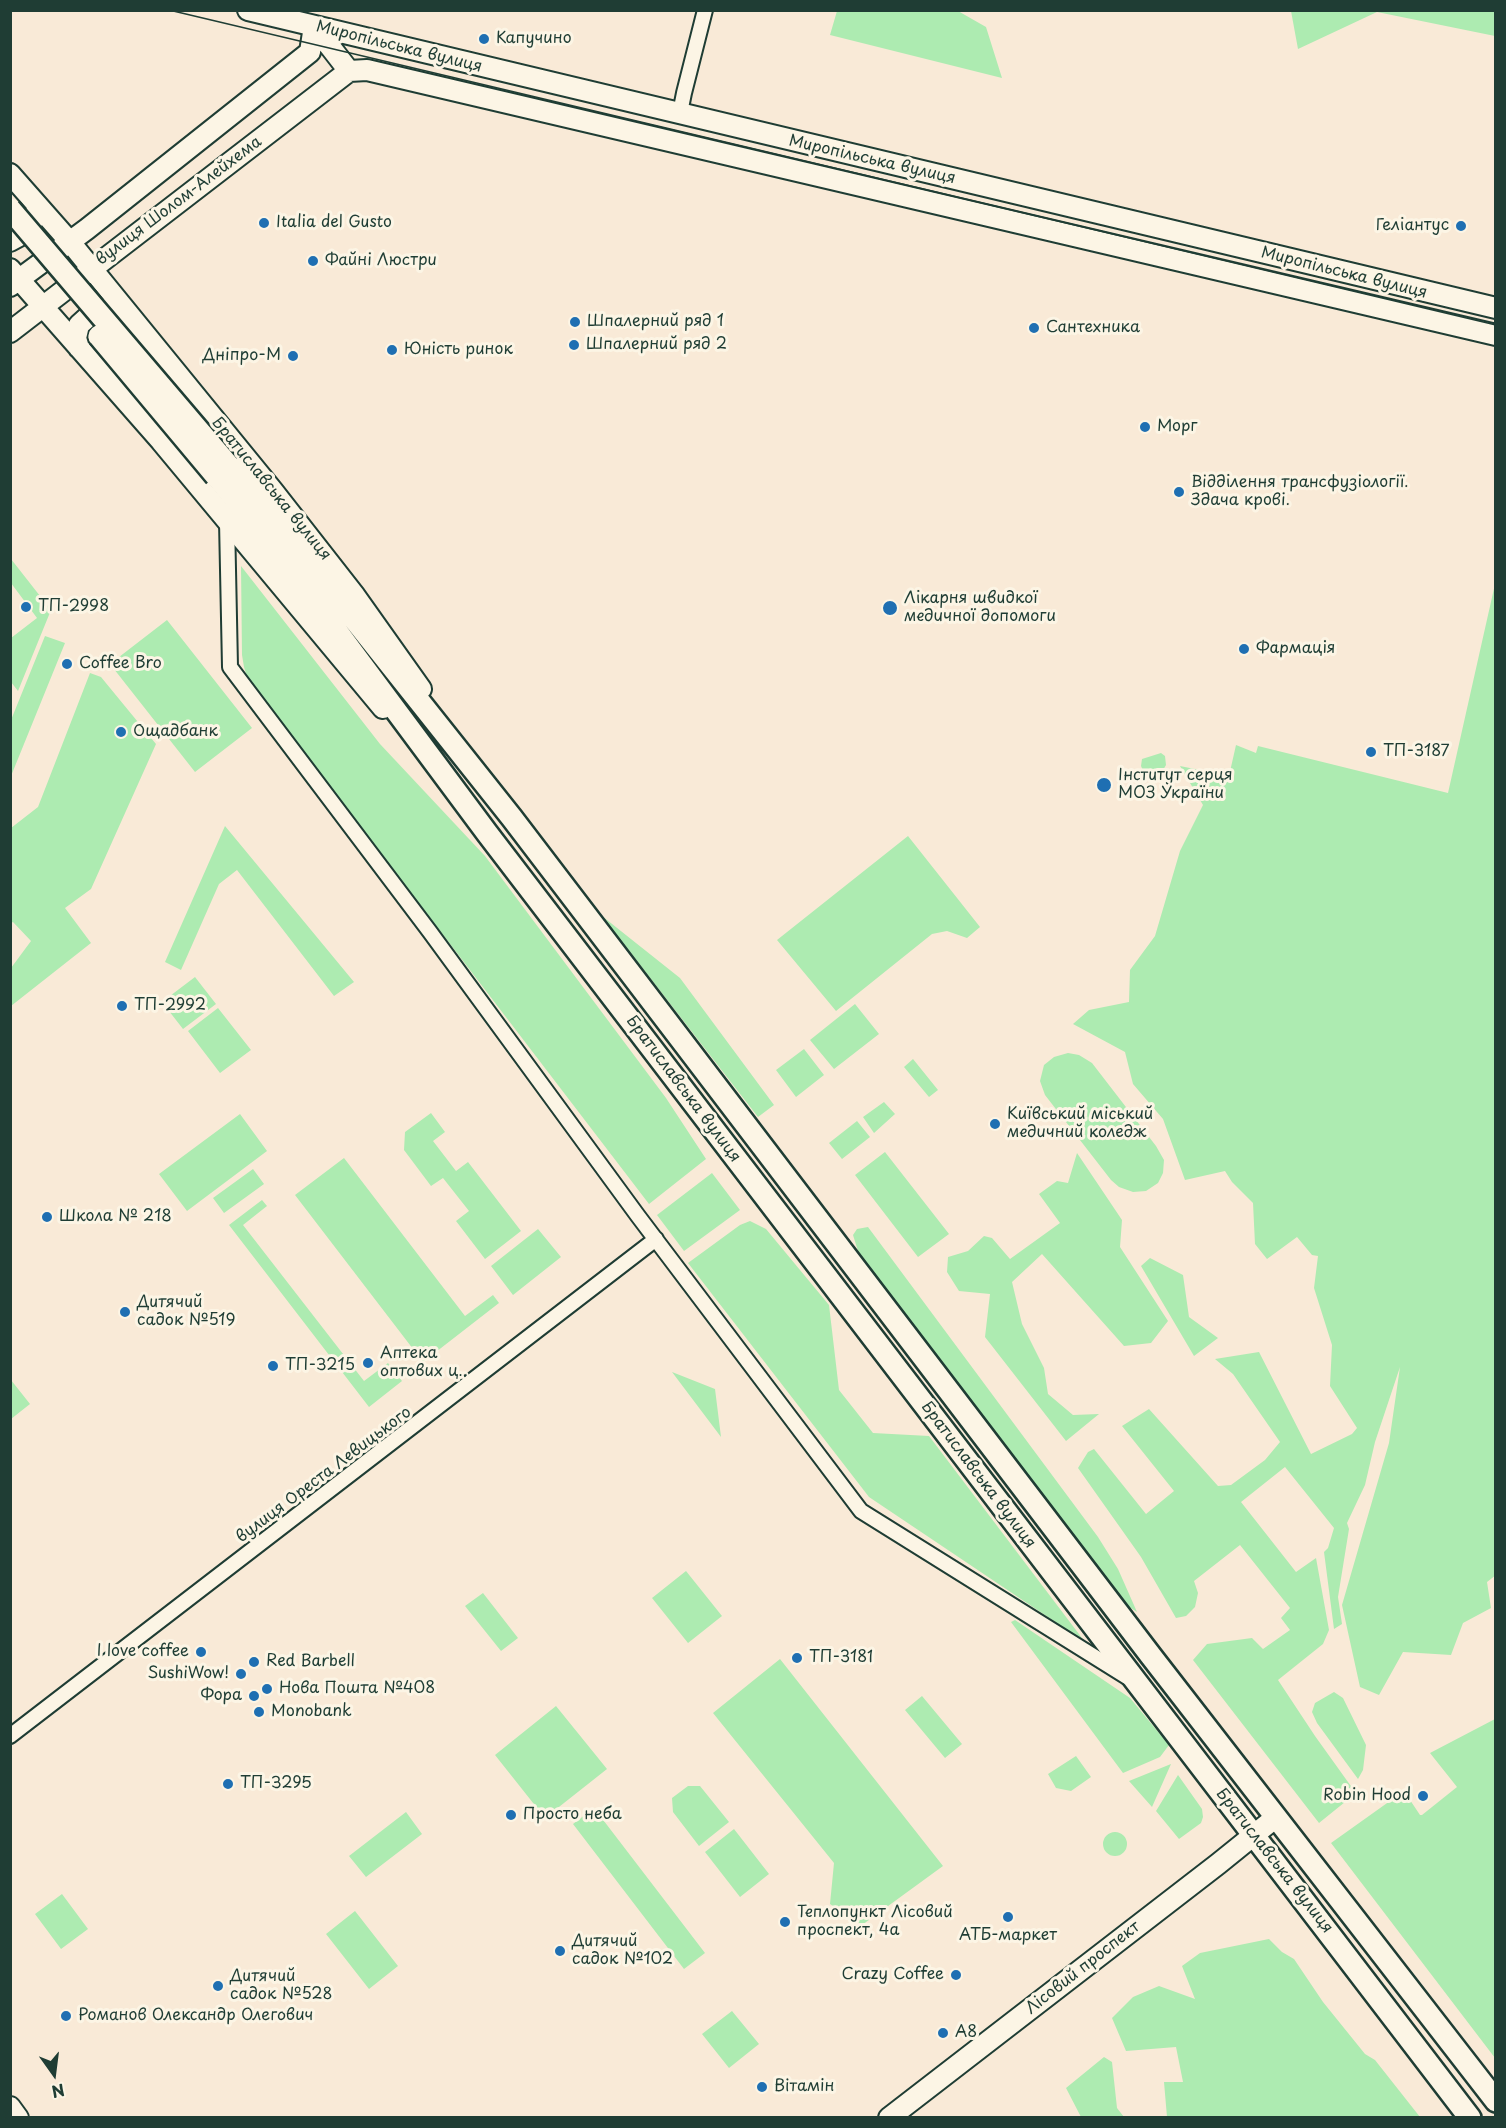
<!DOCTYPE html>
<html>
<head>
<meta charset="utf-8">
<style>
	body { margin:0 }
	#map { position:relative; width:1506px; height:2128px; overflow:hidden; background:#f9ead7; font-family:"Playpen Sans",sans-serif }
	canvas { display:block }
	.frame { position:absolute; inset:0; border:12px solid #1f3d34; pointer-events:none }
	.north { position:absolute; left:24px; top:2044px; width:60px; height:60px; -webkit-text-stroke:4px #fcf5e5; paint-order:stroke; rotate:166deg; font-size:16px; font-weight:700; line-height:24px; text-align:center; color:#1f3d34 }
	.north::after { content:''; display:block; margin:auto; width:21px; height:27px; background:#1f3d34; clip-path:polygon(50% 0,100% 100%,50% 72%,0 100%) }
</style>
</head>
<body>
<div id="map">
<canvas width="1506" height="2128"></canvas>
<div class="frame"></div>
<div class="north">N</div>
</div>
<script>
const g = document.querySelector('canvas').getContext('2d');
g.lineJoin = 'round';
function fill(path, color) { g.fillStyle = color; g.fill(path, 'evenodd'); }
const toPath = rows => new Path2D(rows.map(r => 'M' + r).join(''));
function trace(path, color, width, dash) { g.strokeStyle = color; g.lineWidth = width; g.lineCap = dash ? 'butt' : 'round'; g.setLineDash(dash || []); g.stroke(path); }
function label(font, color, halo, rows, align = 'center') {
  g.font = font + ' "Playpen Sans",sans-serif'; g.lineWidth = 6; g.setLineDash([]); g.textBaseline = 'middle'; g.strokeStyle = halo; g.fillStyle = color; for (const [text, x, y, turn = 0] of rows) {
    g.save(); g.translate(x, y); g.rotate((+turn || 0) * Math.PI / 180); g.textAlign = isNaN(turn) ? turn : align; if (halo) g.strokeText(text, 0, 0); g.fillText(text, 0, 0); g.restore();
  }
}
const green = toPath([
	[837,11,958,11,986,27,1002,78,830,35],
	[1291,11,1495,11,1495,36,1377,12,1298,49],
	[11,559,51,610,18,691,11,682,11,638,37,618,11,583],
	[241,566,380,744,485,856,666,1098,706,1159,649,1204,248,680,244,667,242,655],
	[1495,584,1496,1575,1487,1582,1491,1608,1463,1623,1451,1655,1403,1652,1379,1695,1360,1687,1342,1605,1389,1443,1400,1367,1375,1442,1365,1485,1347,1523,1349,1529,1338,1597,1342,1624,1334,1629,1324,1552,1328,1548,1334,1528,1285,1467,1241,1502,1296,1572,1316,1558,1329,1630,1323,1644,1278,1680,1315,1736,1353,1789,1345,1802,1319,1823,1193,1660,1207,1644,1252,1638,1263,1649,1290,1630,1281,1618,1290,1608,1240,1545,1194,1581,1198,1593,1195,1607,1186,1616,1176,1618,1141,1557,1078,1468,1088,1452,1094,1449,1146,1514,1174,1491,1122,1426,1149,1409,1218,1486,1231,1485,1265,1460,1280,1442,1233,1374,1215,1359,1259,1352,1311,1454,1352,1434,1357,1428,1330,1386,1332,1345,1314,1288,1318,1256,1312,1255,1297,1237,1267,1259,1255,1244,1253,1203,1232,1182,1225,1171,1185,1180,1163,1119,1133,1084,1125,1052,1073,1024,1089,1010,1129,1002,1130,970,1155,936,1180,851,1203,805,1180,766,1229,776,1236,745,1256,753,1258,746,1448,793],
	[167,620,252,728,195,772,110,664],
	[45,636,65,643,11,776,11,720],
	[90,673,101,677,156,744,91,889,65,908,91,943,11,1006,11,968,31,941,13,922,11,923,11,828,38,807],
	[1161,753,1165,756,1166,765,1159,777,1151,777,1144,773,1141,766,1142,759],
	[225,826,354,982,334,996,237,870,219,884,181,970,165,962],
	[908,836,980,927,967,938,947,931,932,934,836,1011,777,940],
	[602,916,680,978,774,1105,758,1117],
	[195,977,216,1004,183,1029,162,1002],
	[855,1004,879,1034,834,1069,810,1040],
	[218,1008,251,1050,220,1073,188,1031],
	[804,1049,824,1075,796,1097,776,1070],
	[1068,1053,1079,1055,1092,1063,1156,1146,1164,1160,1163,1173,1158,1183,1146,1191,1133,1192,1119,1187,1111,1180,1045,1095,1040,1081,1044,1065,1054,1057],
	[913,1059,938,1090,929,1097,904,1067],
	[884,1102,895,1114,874,1133,863,1117],
	[431,1113,445,1132,433,1141,456,1171,468,1162,521,1231,485,1259,456,1221,469,1211,443,1178,431,1186,404,1150,405,1132],
	[240,1114,267,1151,187,1211,159,1174],
	[857,1121,870,1137,842,1159,829,1143],
	[885,1152,949,1234,918,1257,855,1175],
	[1077,1153,1122,1220,1120,1247,1168,1321,1151,1343,1124,1346,1042,1254,1012,1282,1022,1324,1044,1368,1048,1394,1073,1415,1099,1414,1066,1441,985,1337,990,1294,959,1291,947,1272,948,1257,968,1251,984,1236,992,1238,1010,1259,1060,1223,1039,1194,1057,1181,1068,1183],
	[344,1158,465,1316,493,1295,499,1303,423,1362,295,1195],
	[253,1169,264,1184,224,1213,213,1198],
	[712,1173,740,1210,684,1251,657,1215],
	[262,1200,267,1206,243,1225,364,1381,388,1363,402,1381,369,1407,229,1225],
	[750,1221,766,1229,829,1305,839,1390,873,1433,929,1436,1085,1642,869,1497,688,1263,740,1225],
	[868,1227,1098,1537,1118,1569,1137,1612,1117,1599,858,1251,853,1235,857,1229],
	[538,1229,561,1257,513,1295,491,1266],
	[1150,1258,1183,1275,1189,1317,1218,1338,1194,1356,1141,1266],
	[672,1372,715,1389,721,1437],
	[11,1380,30,1404,11,1419],
	[686,1571,722,1616,688,1643,652,1598],
	[483,1593,518,1638,501,1651,465,1606],
	[1015,1620,1130,1698,1169,1745,1160,1757,1123,1773,1011,1622],
	[780,1659,943,1866,862,1925,830,1904,834,1863,713,1713],
	[1334,1692,1343,1698,1366,1745,1363,1770,1358,1779,1317,1723,1312,1712,1315,1703],
	[922,1696,962,1744,945,1758,905,1710],
	[556,1706,607,1769,545,1818,495,1755],
	[1495,1719,1495,2058,1331,1843,1404,1791,1420,1815,1422,1815,1457,1787,1430,1753],
	[1076,1756,1091,1777,1071,1791,1056,1788,1048,1774],
	[1171,1764,1152,1807,1129,1781],
	[1178,1775,1202,1809,1203,1817,1201,1823,1179,1839,1156,1811],
	[688,1786,700,1786,729,1822,699,1846,673,1812,672,1798],
	[594,1808,705,1953,684,1969,573,1824],
	[406,1812,422,1834,366,1877,349,1856],
	[734,1829,769,1874,740,1897,705,1852],
	'1103 1844a12 12 0 1 1 24 0a12 12 0 1 1-24 0Z',
	[62,1894,88,1929,61,1949,35,1914],
	[355,1911,398,1966,369,1989,326,1934],
	[1269,1939,1282,1952,1294,1959,1323,2002,1365,2054,1375,2060,1420,2117,1167,2117,1164,2082,1183,2082,1176,2047,1126,2051,1112,2018,1133,1997,1159,1986,1195,1999,1182,1966,1200,1953],
	[732,2011,759,2044,729,2068,702,2034],
	[1104,2057,1112,2062,1117,2108,1124,2117,1081,2117,1066,2088]
]);
const street = toPath([
	[680,113,684,93,705,10],
	[227,521,230,667,430,932,638,1216,861,1511,1127,1677],
	[10,1736,656,1239]
]);
const secondary = toPath([
	[248,10,1496,308],
	[314,26,349,71],
	[349,71,367,70,1496,335],
	[10,174,70,242,273,491,355,596,421,689],
	[10,241,23,234,31,226,34,215],
	[10,269,161,441,383,708],
	[10,286,87,229,310,52,314,26],
	[10,332,349,71],
	[79,348,76,338,79,325,89,316,111,308],
	[10,2107,18,2118],
	[889,2118,1218,1864,1275,1818]
]);
const primary = toPath([
	[229,466,296,546,512,818,1151,1656,1496,2101],
	[216,476,281,556,487,833,1470,2118]
]);
const tram = toPath([
	[169,10,1496,325]
]);
const primaryBridge = toPath([
	[10,209,229,466],
	[99,336,216,476]
]);
const markers = [
	[484,39,6,"#1f6fb2"],
	[264,223,6,"#1f6fb2"],
	[1461,226,6,"#1f6fb2"],
	[313,261,6,"#1f6fb2"],
	[575,322,6,"#1f6fb2"],
	[1034,328,6,"#1f6fb2"],
	[574,345,6,"#1f6fb2"],
	[392,350,6,"#1f6fb2"],
	[293,356,6,"#1f6fb2"],
	[1145,427,6,"#1f6fb2"],
	[1179,492,6,"#1f6fb2"],
	[26,607,6,"#1f6fb2"],
	[890,608,8,"#1f6fb2"],
	[1244,649,6,"#1f6fb2"],
	[67,664,6,"#1f6fb2"],
	[121,732,6,"#1f6fb2"],
	[1371,752,6,"#1f6fb2"],
	[1104,785,8,"#1f6fb2"],
	[122,1006,6,"#1f6fb2"],
	[995,1124,6,"#1f6fb2"],
	[47,1217,6,"#1f6fb2"],
	[125,1312,6,"#1f6fb2"],
	[368,1363,6,"#1f6fb2"],
	[273,1366,6,"#1f6fb2"],
	[201,1652,6,"#1f6fb2"],
	[797,1658,6,"#1f6fb2"],
	[254,1662,6,"#1f6fb2"],
	[241,1674,6,"#1f6fb2"],
	[267,1689,6,"#1f6fb2"],
	[254,1696,6,"#1f6fb2"],
	[259,1712,6,"#1f6fb2"],
	[228,1784,6,"#1f6fb2"],
	[1423,1796,6,"#1f6fb2"],
	[511,1815,6,"#1f6fb2"],
	[1008,1917,6,"#1f6fb2"],
	[785,1922,6,"#1f6fb2"],
	[560,1951,6,"#1f6fb2"],
	[956,1975,6,"#1f6fb2"],
	[218,1986,6,"#1f6fb2"],
	[66,2016,6,"#1f6fb2"],
	[943,2033,6,"#1f6fb2"],
	[762,2087,6,"#1f6fb2"]
];
const poiNames = [
	["Капучино",496,39],
	["Italia del Gusto",276,223],
	["Геліантус",1449,226,"right"],
	["Файні Люстри",325,261],
	["Шпалерний ряд 1",587,322],
	["Сантехника",1046,328],
	["Шпалерний ряд 2",586,345],
	["Юність ринок",404,350],
	["Дніпро-М",281,356,"right"],
	["Морг",1157,427],
	["Відділення трансфузіології.",1191,483],
	["Здача крові.",1191,501],
	["Лікарня швидкої",904,599],
	["медичної допомоги",904,617],
	["ТП-2998",38,607],
	["Фармація",1256,649],
	["Coffee Bro",79,664],
	["Ощадбанк",133,732],
	["ТП-3187",1383,752],
	["Інститут серця",1118,776],
	["МОЗ України",1118,794],
	["ТП-2992",134,1006],
	["Київський міський",1007,1115],
	["медичний коледж",1007,1133],
	["Школа № 218",59,1217],
	["Дитячий",137,1303],
	["садок №519",137,1321],
	["Аптека",380,1354],
	["оптових ц..",380,1372],
	["ТП-3215",285,1366],
	["I love coffee",189,1652,"right"],
	["ТП-3181",809,1658],
	["Red Barbell",266,1662],
	["SushiWow!",229,1674,"right"],
	["Нова Пошта №408",279,1689],
	["Фора",242,1696,"right"],
	["Monobank",271,1712],
	["ТП-3295",240,1784],
	["Robin Hood",1411,1796,"right"],
	["Просто неба",523,1815],
	["Теплопункт Лісовий",797,1913],
	["проспект, 4а",797,1931],
	["АТБ-маркет",1008,1936,"center"],
	["Дитячий",572,1942],
	["садок №102",572,1960],
	["Crazy Coffee",944,1975,"right"],
	["Дитячий",230,1977],
	["садок №528",230,1995],
	["Романов Олександр Олегович",78,2016],
	["А8",955,2033],
	["Вітамін",774,2087]
];
const streetNames = [
	["Миропільська вулиця",399,47,14],
	["Миропільська вулиця",872,160,13],
	["вулиця Шолом-Алейхема",179,201,-37],
	["Миропільська вулиця",1344,273,14],
	["Братиславська вулиця",271,489,51],
	["Братиславська вулиця",683,1089,53],
	["вулиця Ореста Левицького",324,1475,-37],
	["Братиславська вулиця",978,1475,53],
	["Братиславська вулиця",1274,1861,52],
	["Лісовий проспект",1083,1968,-38]
];
fill(green, '#adebb1');
trace(street, '#1f3d34', 18);
trace(secondary, '#1f3d34', 24);
trace(primary, '#1f3d34', 26);
trace(street, '#fcf5e5', 14);
trace(secondary, '#fcf5e5', 20);
trace(primary, '#fcf5e5', 21);
trace(tram, '#1f3d34', 1.5);
trace(primaryBridge, '#1f3d34', 26, []);
trace(primaryBridge, '#fcf5e5', 21);
for (const [x, y, r, color] of markers) { const dot = new Path2D(); dot.arc(x, y, r, 0, 2 * Math.PI); g.fillStyle = color; g.fill(dot); trace(dot, '#fcf5e5', 2); }
label('16px', '#1f3d34', '#fcf5e5', poiNames, 'left');
label('16px', '#1f3d34', '#fcf5e5', streetNames);
</script>
</body>
</html>
